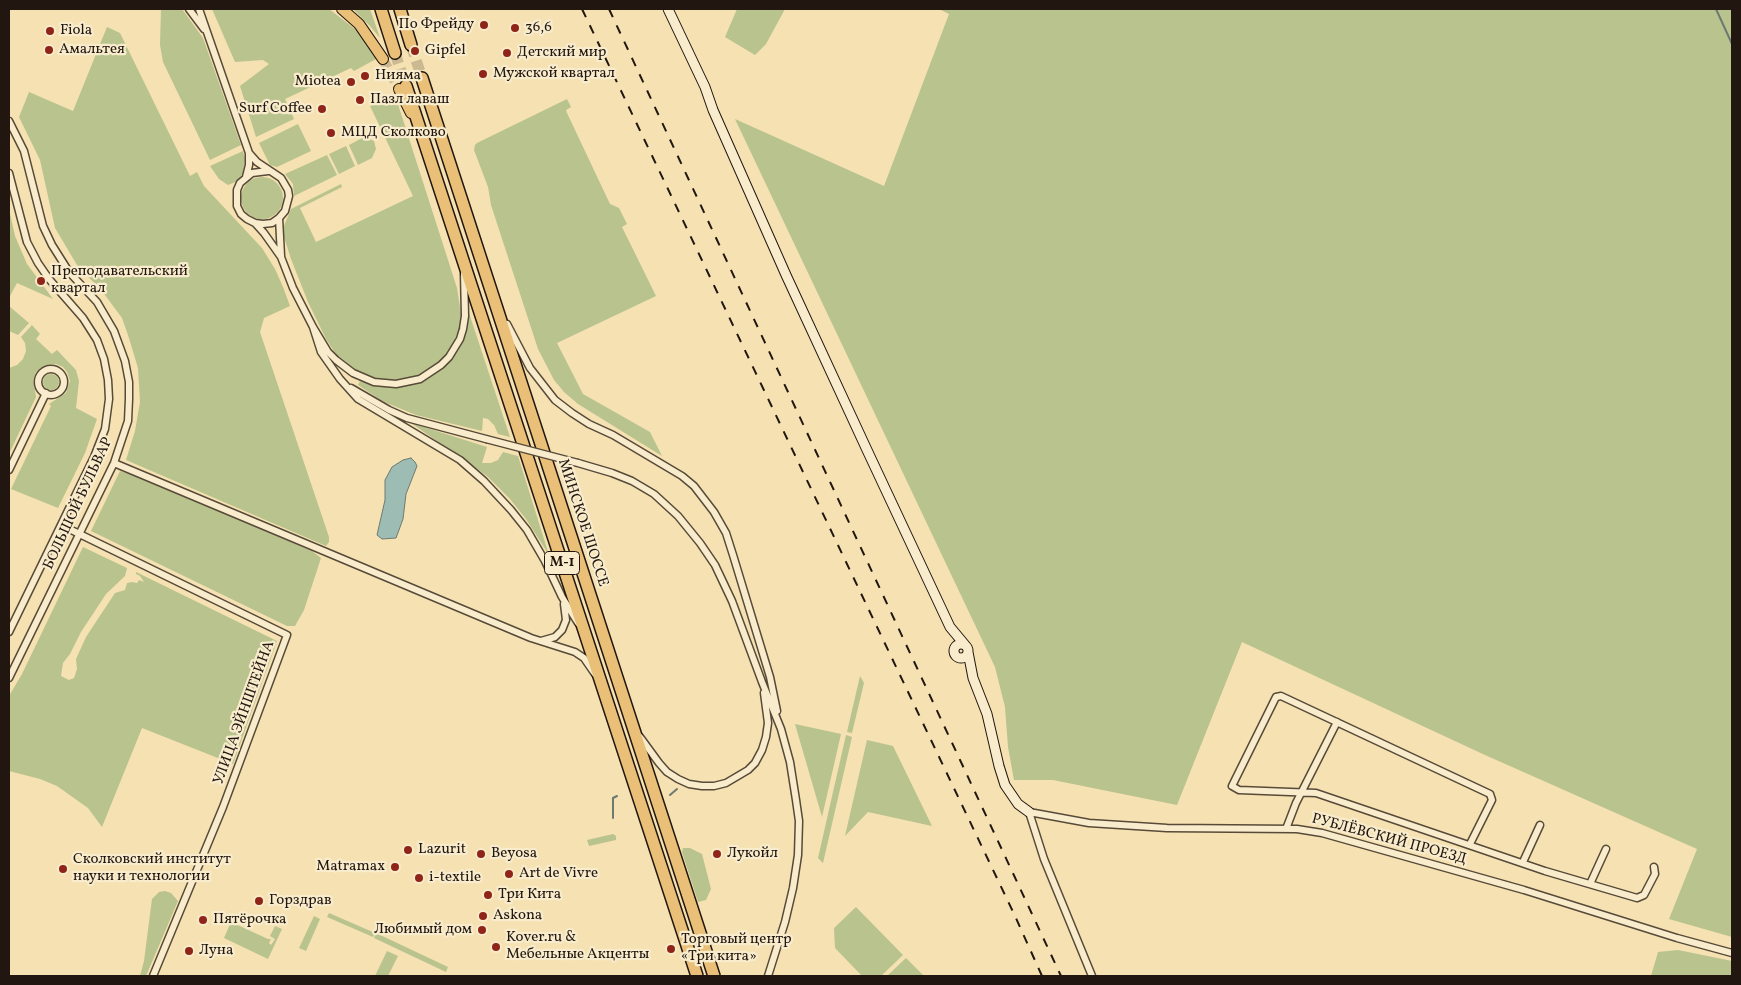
<!DOCTYPE html>
<html>
<head>
<meta charset="utf-8">
<style>
	body { margin:0 }
	#map { position:relative; width:1741px; height:985px; overflow:hidden; background:#f5e1b1; font-family:Vollkorn,serif }
	canvas { display:block }
	.frame { position:absolute; inset:0; border:10px solid #221710; pointer-events:none }
</style>
</head>
<body>
<div id="map">
<canvas width="1741" height="985"></canvas>
<div class="frame"></div>
</div>
<script>
const g = document.querySelector('canvas').getContext('2d');
g.lineJoin = 'round';
function fill(path, color) { g.fillStyle = color; g.fill(path, 'evenodd'); }
const toPath = rows => new Path2D(rows.map(r => 'M' + r).join(''));
function trace(path, color, width, dash) { g.strokeStyle = color; g.lineWidth = width; g.lineCap = dash ? 'butt' : 'round'; g.setLineDash(dash || []); g.stroke(path); }
function label(font, color, halo, rows, align = 'center') {
  g.font = font + ' Vollkorn,serif'; g.lineWidth = 4.5; g.setLineDash([]); g.textBaseline = 'middle'; g.strokeStyle = halo; g.fillStyle = color; for (const [text, x, y, turn = 0] of rows) {
    g.save(); g.translate(x, y); g.rotate((+turn || 0) * Math.PI / 180); g.textAlign = isNaN(turn) ? turn : align; if (halo) g.strokeText(text, 0, 0); g.fillText(text, 0, 0); g.restore();
  }
}
const green = toPath([
	[161,9,182,9,203,38,241,145,210,160,163,62,160,45],
	[212,9,329,9,359,32,378,58,354,71,351,68,285,99,294,119,256,137,240,86,269,64,263,60,235,62],
	[353,9,370,9,380,38,370,26],
	[737,9,785,9,766,44,755,55,725,37],
	[939,9,1732,9,1732,937,1669,919,1697,849,1485,755,1242,642,1177,805,1053,780,1014,780,1008,747,1005,707,995,667,735,119,884,186,949,14],
	[107,27,120,33,190,176,197,172,204,186,262,248,275,269,283,287,290,306,264,318,260,332,329,537,329,542,326,546,126,460,135,431,140,402,138,368,128,335,122,318,102,291,77,265,55,228,40,160,19,117,29,92,73,111],
	[395,95,457,288,461,314,460,326,454,342,445,356,435,366,422,374,407,379,391,380,376,379,362,374,348,367,337,356,326,339,308,302,291,259,284,237,284,226,291,209,341,184,342,187,300,208,316,242,413,196,370,106],
	[567,99,571,107,566,110,567,113,610,204,619,208,627,224,622,227,656,296,557,343,583,394,650,432,662,456,578,404,564,392,554,380,538,349,491,205,488,187,474,150,475,145,477,143],
	[298,124,311,151,277,167,270,165,259,143],
	[364,137,374,141,376,149,372,158,358,165,349,145],
	[346,146,355,166,339,174,329,154],
	[243,151,245,159,243,173,238,181,228,185,219,179,210,166],
	[327,155,337,175,294,196,293,184,285,174],
	'241 198a21 21 0 1 1 42 0a21 21 0 1 1-42 0Z',
	[9,209,15,236,27,264,53,299,17,283,9,298],
	[9,306,29,323,18,335,9,331],
	[468,310,510,437,498,434,494,425,488,419,483,418,482,431,416,415,382,401,358,385,360,381,379,387,399,387,416,384,428,379,446,365,457,352,464,338,468,324],
	[32,325,40,334,36,339,52,354,57,350,76,370,79,381,76,408,97,419,85,453,58,508,11,489,51,406,49,404,66,393,70,381,67,372,63,367,56,364,45,365,36,372,33,380,36,397,9,454,9,368,17,365,23,359,26,351,25,343,21,337],
	'43 382a8 8 0 1 1 16 0a8 8 0 1 1-16 0Z',
	[411,423,487,447,482,463,491,463,498,460,503,452,518,456,549,555,526,519,510,499,487,476],
	[120,471,141,478,243,521,312,551,321,558,304,610,295,626,287,626,91,531],
	[83,547,127,568,125,576,106,594,81,632,70,654,63,663,61,676,69,680,74,678,77,669,76,659,86,637,115,593,125,590,127,583,132,582,137,583,139,580,144,582,140,576,136,574,136,572,277,641,233,764,142,728,102,827,88,808,57,786,40,779,9,771,9,696,22,674],
	[860,676,864,683,852,733,847,732],
	[795,724,841,734,822,817],
	[846,735,852,737,823,863,818,858],
	[867,740,893,746,932,826,868,812,845,836],
	[613,834,616,836,616,840,589,846,587,840],
	[683,848,690,848,702,854,711,889,706,900,698,902,682,852],
	[165,891,171,893,178,901,146,976,140,976,144,961,152,899,159,892],
	[856,907,903,955,881,976,862,976,835,948,834,928],
	[329,913,375,933,373,937,327,917],
	[314,916,320,919,306,951,299,948],
	[231,922,268,939,271,939,269,943,271,945,275,939,270,936,275,926,282,929,268,959,224,938],
	[376,933,448,967,446,972,374,938],
	[1678,950,1732,961,1732,976,1651,976,1658,952],
	[387,951,398,956,388,976,375,976],
	[906,958,924,976,887,976]
]);
const water = toPath([
	[411,458,415,462,417,466,406,494,403,519,396,538,382,539,377,535,385,500,385,480,392,467,403,460,411,458]
]);
const stream = toPath([
	[1716,9,1732,44],
	[670,795,677,789],
	[613,818,613,798,617,796]
]);
const primaryTunnel = toPath([
	[383,59,399,89]
]);
const highwayTunnel = toPath([
	[411,45,422,78],
	[395,53,406,86]
]);
const street = toPath([
	[189,9,204,29],
	[199,9,249,153,249,165,246,177],
	[9,121,24,151,43,226,52,245,69,272,97,302,114,331,125,361,129,382,129,399,128,421,114,463,9,678],
	[249,153,257,162,281,178,288,190,289,196,285,211,279,218,272,223,263,224,255,223,247,219,241,214,237,206,237,190,240,183,252,173,268,171],
	[9,173,27,242,38,263,49,279,83,318,97,340,104,359,108,380,109,399,105,429,94,457,9,632],
	[279,218,281,256],
	[255,223,264,233,281,257,293,288,313,327,328,352,336,360,353,373,374,382,396,384,420,379,441,365,449,357,460,339,463,329,465,316,464,274],
	[507,324,530,368,555,400,572,413,589,424,613,435,682,476,694,486,714,512,726,533,733,555,770,677,777,711],
	[313,327,321,352,340,379,358,399,460,460,484,481,511,510,527,530,545,561,562,597,578,623],
	'38 382a13 13 0 1 1 26 0a13 13 0 1 1-26 0Z',
	[351,388,389,410,407,418,486,439],
	[114,463,531,638,575,652,584,658,595,674],
	[578,463,612,473,632,481,654,494,678,516,700,543,715,565,732,601,762,682,781,729,790,762,796,800,799,821,798,855,793,888,785,922,768,976],
	[9,470,46,393],
	[61,525,287,635,223,807,153,976],
	[541,641,555,637,562,630,566,620,564,604],
	[640,737,659,763,667,772,678,779,689,784,702,786,714,786,726,783,748,770,755,763,762,750,766,737,768,723,764,693],
	[1029,812,1089,823,1167,828,1297,829,1322,833,1524,890,1677,938,1732,953],
	[1029,812,1044,859,1092,976],
	[1286,829,1296,803,1337,722],
	[1470,844,1492,800,1490,794,1281,696,1276,697,1232,786,1239,790,1316,793,1545,871,1637,898,1644,895,1655,874,1654,867],
	[1523,862,1540,825],
	[1590,884,1606,849]
]);
const secondary = toPath([
	[668,9,705,87,713,110,786,275,867,450,950,627,965,645],
	'954 651a7 7 0 1 1 14 0a7 7 0 1 1-14 0Z',
	[968,652,973,678,987,714,999,766,1005,785,1018,804,1029,812]
]);
const primary = toPath([
	[342,9,359,24,383,59],
	[399,89,411,113]
]);
const highway = toPath([
	[381,9,395,53],
	[400,9,411,45],
	[422,78,714,976],
	[406,86,697,976]
]);
const rail = toPath([
	[582,9,1015,916,1042,976],
	[609,9,1061,976]
]);
const streetBridge = toPath([
	[486,439,578,463]
]);
const markers = [
	[484,25,5,"#8f2418"],
	[515,28,5,"#8f2418"],
	[50,31,5,"#8f2418"],
	[49,50,5,"#8f2418"],
	[415,51,5,"#8f2418"],
	[507,53,5,"#8f2418"],
	[483,74,5,"#8f2418"],
	[365,76,5,"#8f2418"],
	[351,82,5,"#8f2418"],
	[360,100,5,"#8f2418"],
	[322,109,5,"#8f2418"],
	[331,133,5,"#8f2418"],
	[41,281,5,"#8f2418"],
	[408,850,5,"#8f2418"],
	[481,854,5,"#8f2418"],
	[717,854,5,"#8f2418"],
	[395,867,5,"#8f2418"],
	[63,869,5,"#8f2418"],
	[509,874,5,"#8f2418"],
	[419,878,5,"#8f2418"],
	[488,895,5,"#8f2418"],
	[259,901,5,"#8f2418"],
	[483,916,5,"#8f2418"],
	[203,920,5,"#8f2418"],
	[482,930,5,"#8f2418"],
	[496,947,5,"#8f2418"],
	[671,949,5,"#8f2418"],
	[189,951,5,"#8f2418"]
];
const shields = [
	[562,563,35]
];
const shieldNames = [
	["М-1",562,563]
];
const poiNames = [
	["По Фрейду",474,25,"right"],
	["36,6",525,28],
	["Fiola",60,31],
	["Амальтея",59,50],
	["Gipfel",425,51],
	["Детский мир",517,53],
	["Мужской квартал",493,74],
	["Нияма",375,76],
	["Miotea",341,82,"right"],
	["Пазл лаваш",370,100],
	["Surf Coffee",312,109,"right"],
	["МЦД Сколково",341,133],
	["Преподавательский",51,272],
	["квартал",51,289],
	["Lazurit",418,850],
	["Beyosa",491,854],
	["Лукойл",727,854],
	["Сколковский институт",73,860],
	["науки и технологии",73,877],
	["Matramax",385,867,"right"],
	["Art de Vivre",519,874],
	["i-textile",429,878],
	["Три Кита",498,895],
	["Горздрав",269,901],
	["Askona",493,916],
	["Пятёрочка",213,920],
	["Любимый дом",472,930,"right"],
	["Kover.ru &",506,938],
	["Мебельные Акценты",506,955],
	["Торговый центр",681,940],
	["«Три кита»",681,957],
	["Луна",199,951]
];
const streetNames = [
	["БОЛЬШОЙ БУЛЬВАР",79,504,-65],
	["МИНСКОЕ ШОССЕ",582,523,72],
	["УЛИЦА ЭЙНШТЕЙНА",245,713,-70],
	["РУБЛЁВСКИЙ ПРОЕЗД",1389,840,15]
];
fill(green, '#b9c38e');
fill(water, '#9dbcb3');
trace(water, '#6c7a72', 1);
trace(stream, '#6c7a72', 2);
trace(primaryTunnel, '#cbb991', 10, [10, 5]);
trace(highwayTunnel, '#cbb991', 11, [11, 5.5]);
trace(street, '#574a38', 9);
trace(secondary, '#221710', 11);
trace(primary, '#221710', 12);
trace(highway, '#221710', 14);
trace(street, '#f8eccc', 6);
trace(secondary, '#f8eccc', 9);
trace(primary, '#eac078', 10);
trace(highway, '#eac078', 11);
trace(rail, '#221710', 2, [9, 9]);
trace(streetBridge, '#574a38', 9, []);
trace(streetBridge, '#f8eccc', 6);
for (const [x, y, r, color] of markers) { const dot = new Path2D(); dot.arc(x, y, r, 0, 2 * Math.PI); g.fillStyle = color; g.fill(dot); trace(dot, '#f8eccc', 2); }
for (const [x, y, w] of shields) { const box = new Path2D(); box.roundRect(x - w / 2, y - 11.5, w, 23, 4); g.fillStyle = '#f8eccc'; g.fill(box); trace(box, '#221710', 1); }
label('bold 14px', '#221710', null, shieldNames);
label('15px', '#221710', '#f8eccc', poiNames, 'left');
label('15px', '#221710', '#f8eccc', streetNames);
</script>
</body>
</html>
